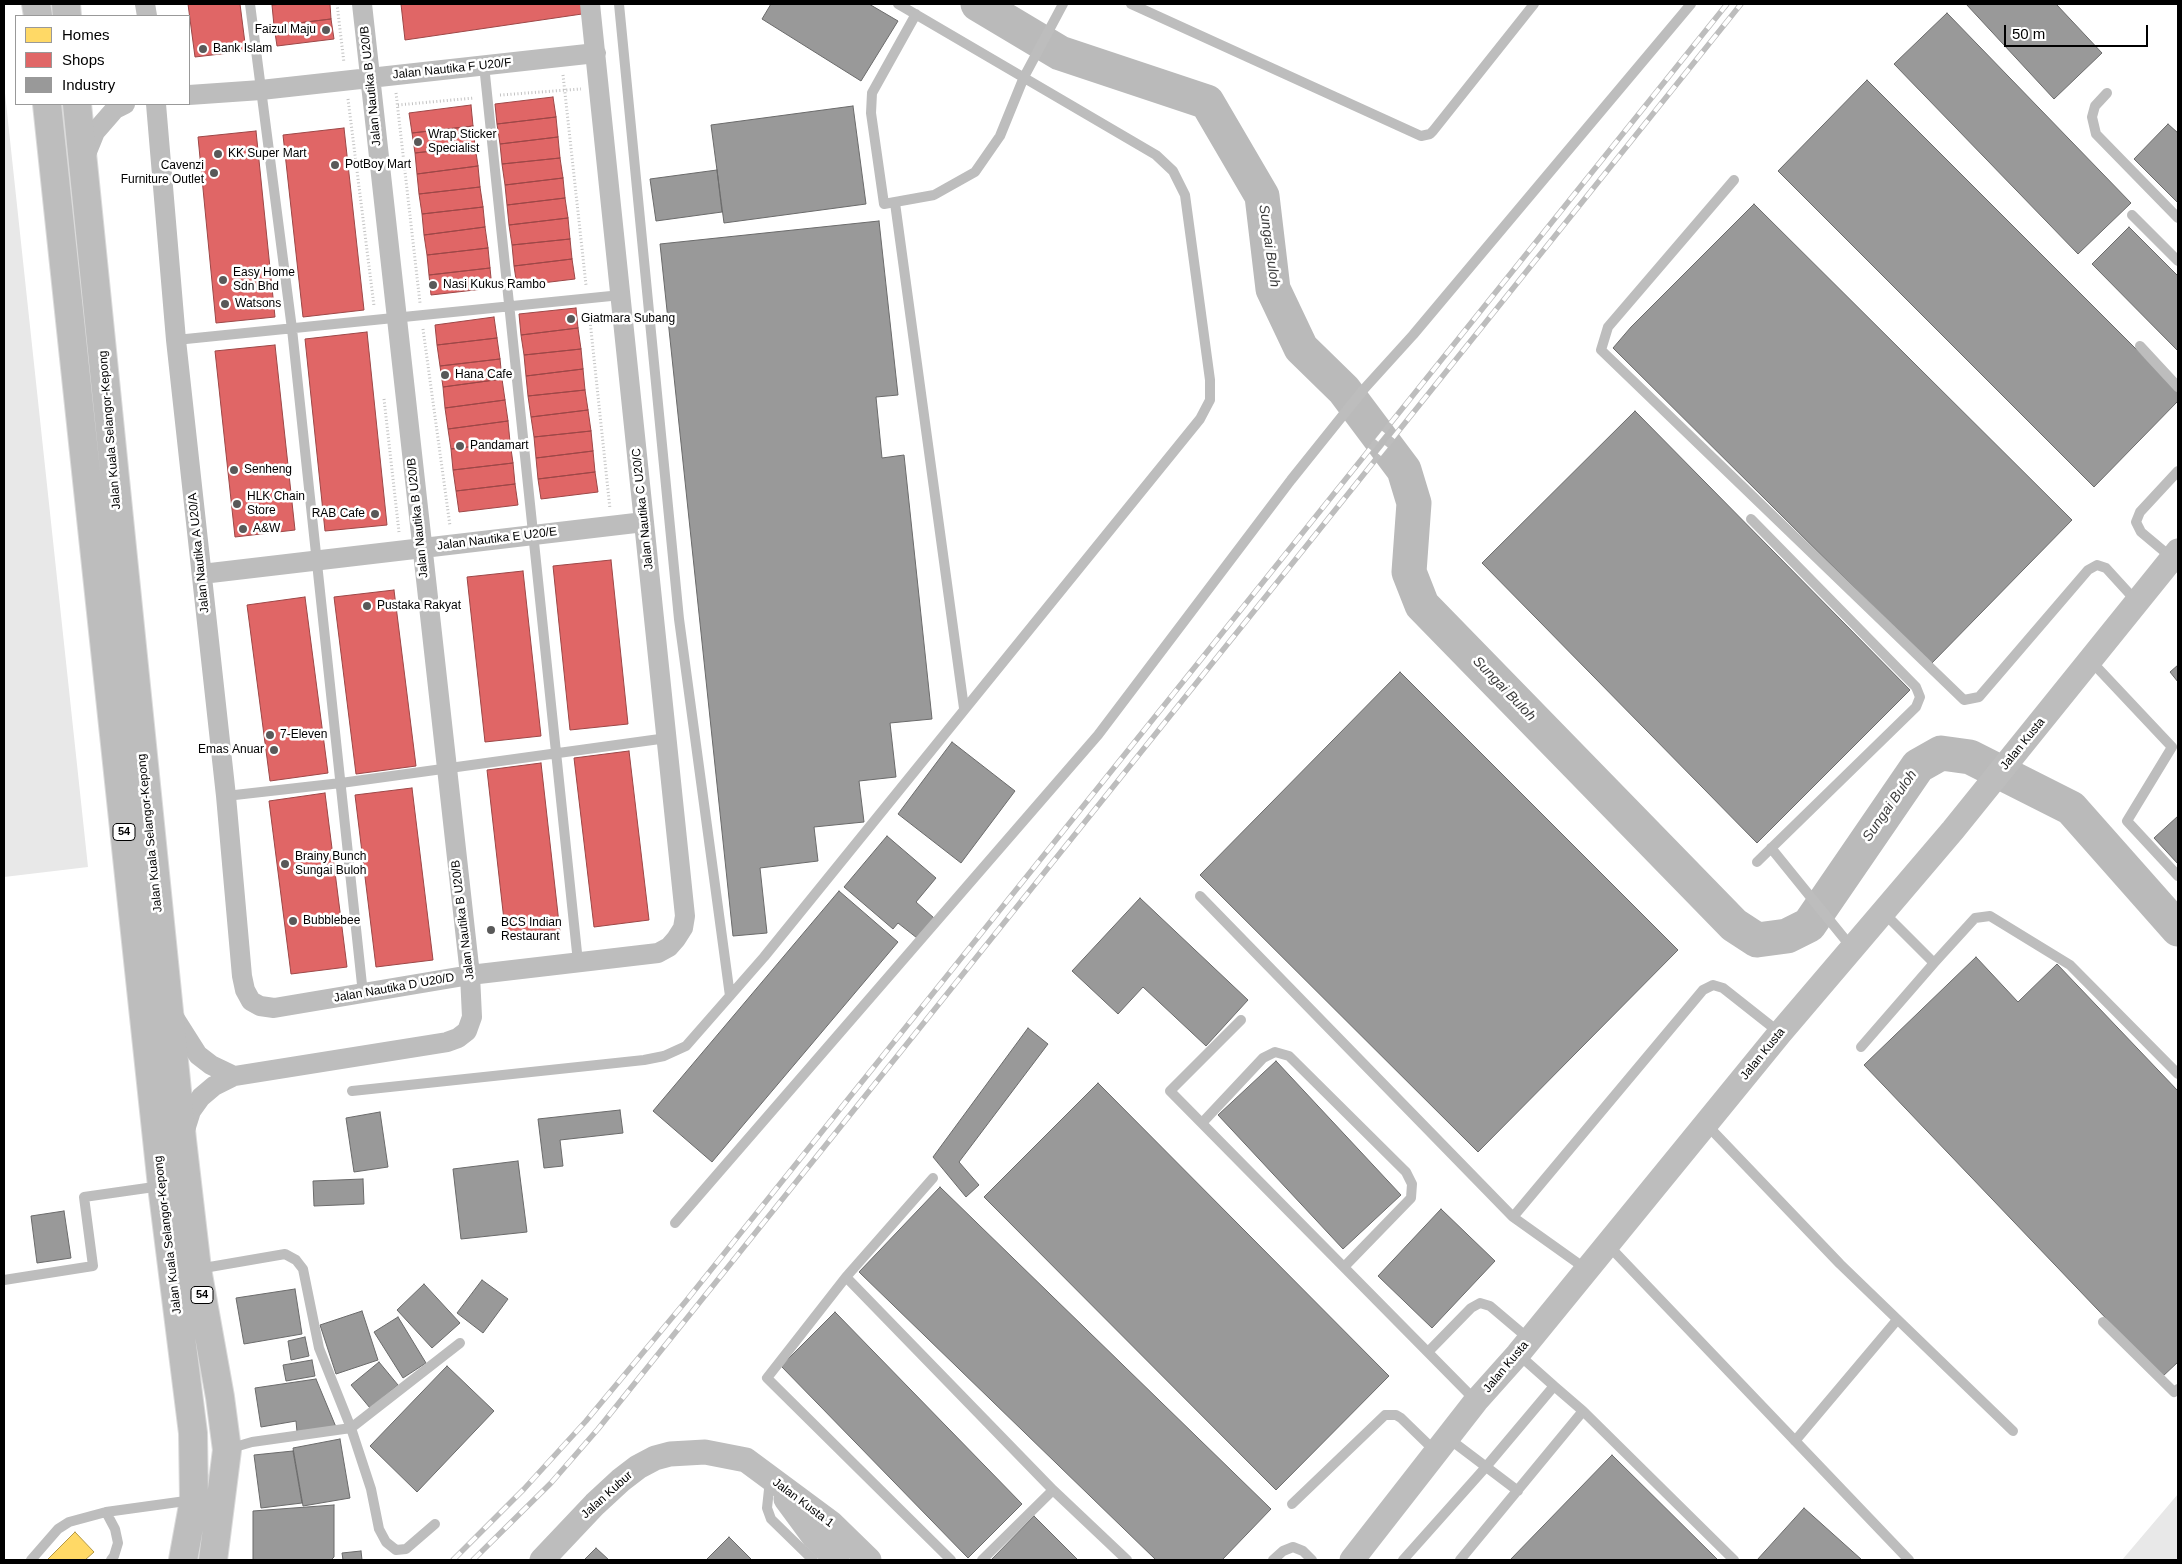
<!DOCTYPE html>
<html>
<head>
<meta charset="utf-8">
<style>
	body { margin:0 }
	#map { position:relative; width:2182px; height:1564px; overflow:hidden; background:#fff; font-family:Arial,sans-serif }
	canvas { display:block }
	.frame { position:absolute; inset:0; border:5px solid #000; pointer-events:none }
	.legend { position:absolute; left:15px; top:15px; width:175px; height:90px; box-sizing:border-box; background:#fff; border:1px solid #999; margin:0; padding:6px 9px; list-style:none; font-size:15px; color:#000 }
	.legend li { display:flex; align-items:center; gap:10px; height:25px }
	.legend b { width:25px; border:1px solid #999 }
	.scale { position:absolute; left:2004px; top:25px; width:144px; height:22px; box-sizing:border-box; border:2px solid #000; border-top:0; padding-left:6px; font-size:15px; line-height:18px; white-space:nowrap; color:#000; -webkit-text-stroke:4px #fff; paint-order:stroke }
</style>
</head>
<body>
<div id="map">
<canvas width="2182" height="1564"></canvas>
<div class="frame"></div>
<ul class="legend">
<li><b style="height:14px;background:#ffd966"></b>Homes</li>
<li><b style="height:14px;background:#e06666"></b>Shops</li>
<li><b style="height:14px;background:#999"></b>Industry</li>
</ul>
<div class="scale">50 m</div>
</div>
<script>
const g = document.querySelector('canvas').getContext('2d');
g.lineJoin = 'round';
function fill(path, color) { g.fillStyle = color; g.fill(path, 'evenodd'); }
const toPath = rows => new Path2D(rows.map(r => 'M' + r).join(''));
function trace(path, color, width, dash) { g.strokeStyle = color; g.lineWidth = width; g.lineCap = dash ? 'butt' : 'round'; g.setLineDash(dash || []); g.stroke(path); }
function label(font, color, halo, rows, align = 'center') {
  g.font = font + ' Arial,sans-serif'; g.lineWidth = 5; g.setLineDash([]); g.textBaseline = 'middle'; g.strokeStyle = halo; g.fillStyle = color; for (const [text, x, y, turn = 0] of rows) {
    g.save(); g.translate(x, y); g.rotate((+turn || 0) * Math.PI / 180); g.textAlign = isNaN(turn) ? turn : align; if (halo) g.strokeText(text, 0, 0); g.fillText(text, 0, 0); g.restore();
  }
}
const green = toPath([
	[4,84,88,867,4,877],
	[2178,1494,2178,1560,2122,1560]
]);
const homes = toPath([
	[75,1532,94,1552,85,1560,47,1560,75,1532]
]);
const shops = toPath([
	[188,4,240,4,246,51,195,57,188,4],
	[283,4,330,4,331,19,274,26,272,5,283,4],
	[401,4,581,4,582,14,405,40,401,4],
	[331,19,334,39,277,46,274,26,331,19],
	[553,97,556,117,497,124,495,104,553,97],
	[471,105,473,126,412,133,409,113,471,105],
	[556,117,558,137,500,144,497,124,556,117],
	[473,126,475,146,415,153,412,133,473,126],
	[344,128,364,310,303,317,283,135,344,128],
	[256,131,275,317,216,323,198,137,256,131],
	[558,137,560,158,502,164,500,144,558,137],
	[475,146,478,166,417,174,415,153,475,146],
	[560,158,563,178,505,185,502,164,560,158],
	[478,166,480,187,419,194,417,174,478,166],
	[563,178,565,198,507,205,505,185,563,178],
	[480,187,483,207,422,214,419,194,480,187],
	[565,198,568,218,509,225,507,205,565,198],
	[483,207,485,227,424,235,422,214,483,207],
	[568,218,570,239,512,245,509,225,568,218],
	[485,227,488,248,427,255,424,235,485,227],
	[570,239,572,259,514,266,512,245,570,239],
	[488,248,490,268,429,275,427,255,488,248],
	[572,259,575,279,517,286,514,266,572,259],
	[490,268,492,288,431,295,429,275,490,268],
	[576,308,578,328,521,335,519,314,576,308],
	[494,317,497,338,437,345,435,325,494,317],
	[578,328,581,349,524,355,521,335,578,328],
	[367,332,387,525,325,531,305,339,367,332],
	[497,338,500,359,440,366,437,345,497,338],
	[275,345,295,530,235,537,215,351,275,345],
	[581,349,583,369,526,376,524,355,581,349],
	[500,359,502,379,443,387,440,366,500,359],
	[583,369,585,390,528,396,526,376,583,369],
	[502,379,505,400,445,408,443,387,502,379],
	[585,390,588,410,531,417,528,396,585,390],
	[505,400,508,421,448,429,445,408,505,400],
	[588,410,591,431,534,437,531,417,588,410],
	[508,421,510,442,451,449,448,429,508,421],
	[591,431,593,451,536,458,534,437,591,431],
	[510,442,513,463,453,470,451,449,510,442],
	[593,451,595,472,538,479,536,458,593,451],
	[513,463,515,484,456,491,453,470,513,463],
	[595,472,598,492,541,499,538,479,595,472],
	[515,484,518,505,459,512,456,491,515,484],
	[611,560,628,724,570,730,553,566,611,560],
	[523,571,541,736,485,742,467,577,523,571],
	[394,590,416,766,356,774,334,597,394,590],
	[305,597,328,773,270,781,247,605,305,597],
	[629,751,649,920,594,927,574,758,629,751],
	[541,763,560,932,506,938,487,770,541,763],
	[412,788,433,960,376,967,355,795,412,788],
	[325,793,347,967,291,974,269,801,325,793]
]);
const industry = toPath([
	[771,4,869,4,898,21,861,81,762,19,771,4],
	[1966,4,2056,4,2102,53,2054,99,1966,4],
	[1947,13,2131,203,2078,254,1894,64,1947,13],
	[1867,80,2178,391,2178,401,2094,487,1778,171,1867,80],
	[853,106,866,204,724,223,711,125,853,106],
	[2168,124,2178,133,2178,203,2134,159,2168,124],
	[717,170,722,212,656,221,650,179,717,170],
	[1754,204,2072,520,1931,664,1613,348,1631,327,1754,204],
	[879,221,898,395,876,397,882,458,904,455,932,719,890,723,896,777,859,781,864,822,814,827,818,861,760,868,767,933,733,936,660,244,879,221],
	[2129,227,2178,276,2178,351,2092,264,2129,227],
	[1635,411,1910,690,1757,843,1482,563,1635,411],
	[2178,665,2178,682,2170,672,2178,665],
	[1400,672,1678,950,1478,1152,1200,875,1400,672],
	[952,742,1015,791,961,863,898,814,952,742],
	[2178,816,2178,864,2154,838,2178,816],
	[887,836,936,878,916,902,934,918,917,938,898,923,893,929,844,887,887,836],
	[839,891,898,942,712,1162,653,1111,839,891],
	[1140,898,1248,1000,1206,1046,1143,987,1118,1014,1072,971,1140,898],
	[1976,957,2018,1002,2057,964,2178,1091,2178,1362,2162,1377,1864,1065,1976,957],
	[1028,1028,1048,1044,959,1162,979,1185,966,1197,933,1157,1028,1028],
	[1276,1061,1401,1195,1343,1249,1218,1115,1276,1061],
	[1098,1083,1389,1376,1276,1490,984,1197,1098,1083],
	[620,1110,623,1133,560,1140,563,1166,544,1168,538,1119,620,1110],
	[380,1112,388,1167,354,1172,346,1118,380,1112],
	[518,1161,527,1232,461,1239,453,1169,518,1161],
	[363,1179,364,1204,314,1206,313,1181,363,1179],
	[940,1187,1271,1509,1222,1560,1156,1560,859,1272,940,1187],
	[1441,1209,1495,1261,1432,1328,1378,1276,1441,1209],
	[64,1211,71,1258,37,1263,31,1216,64,1211],
	[482,1280,508,1299,483,1333,457,1313,482,1280],
	[424,1284,460,1323,432,1348,397,1310,424,1284],
	[295,1289,302,1334,244,1344,236,1298,295,1289],
	[362,1311,378,1360,336,1374,320,1325,362,1311],
	[835,1312,1022,1504,968,1558,781,1366,835,1312],
	[398,1317,426,1363,403,1378,374,1332,398,1317],
	[305,1337,309,1356,291,1360,288,1341,305,1337],
	[312,1360,315,1376,286,1381,283,1365,312,1360],
	[379,1362,398,1385,370,1408,351,1385,379,1362],
	[447,1366,494,1411,417,1492,370,1446,447,1366],
	[316,1379,336,1427,297,1432,296,1421,261,1427,255,1388,316,1379],
	[340,1439,350,1498,303,1506,293,1448,340,1439],
	[293,1451,302,1503,261,1508,254,1455,293,1451],
	[1612,1455,1718,1560,1510,1560,1612,1455],
	[334,1505,334,1557,331,1560,253,1560,253,1511,334,1505],
	[1804,1508,1862,1560,1757,1560,1804,1508],
	[1034,1516,1078,1560,991,1560,1034,1516],
	[729,1537,752,1560,706,1560,729,1537],
	[596,1548,609,1560,584,1560,596,1548],
	[361,1551,362,1560,343,1560,342,1553,361,1551]
]);
const river = toPath([
	[978,4,1060,53,1207,102,1262,196,1273,289,1301,348,1344,390,1404,470,1414,503,1409,572,1422,605,1734,925,1757,940,1787,936,1809,925,1918,766,1941,753,1970,757,2071,808,2178,929]
]);
const path = toPath([
	[337,4,344,63],
	[563,75,586,285],
	[396,93,420,303],
	[500,95,581,89],
	[348,99,374,306],
	[398,105,474,98],
	[589,311,610,509],
	[423,329,450,526],
	[384,399,399,532]
]);
const service = toPath([
	[250,4,292,329,363,994],
	[619,4,679,619,730,996],
	[1131,4,1421,136,1430,134,1433,131,1534,4],
	[916,14,872,93,871,113,884,204,934,195,975,172,1000,136,1024,77,1063,4],
	[484,65,578,962],
	[2107,93,2095,106,2092,117,2096,134,2178,218],
	[1734,180,1608,327,1601,350,1964,700,1979,697,2088,570,2097,565,2106,568,2137,602],
	[895,203,964,708],
	[2132,215,2178,261],
	[176,340,621,295],
	[2140,346,2178,387],
	[1751,519,1916,687,1920,697,1916,707,1757,862],
	[2172,558,2141,532,2136,522,2140,512,2178,471],
	[2091,661,2172,747,2127,821,2178,876],
	[226,796,341,783,667,738],
	[1771,848,1852,948],
	[1200,896,1513,1217],
	[1884,913,1934,963,1975,918,1990,916,2070,965,2178,1074],
	[1241,1020,1170,1091,1476,1401],
	[1861,1047,1934,963],
	[352,1091,644,1060,664,1056,686,1046,764,957,1200,419,1210,400,1210,380,1185,195,1173,171,1156,155,898,4],
	[1202,1123,1263,1058,1275,1052,1289,1056,1406,1172,1412,1184,1411,1198,1344,1267],
	[1706,1124,1840,1264,2013,1431],
	[933,1178,846,1277,767,1378,951,1560],
	[675,1223,1098,735,1291,480,1364,389,1413,335,1691,4],
	[1608,1245,1909,1560],
	[198,1269,285,1254,296,1260,303,1269,319,1348,351,1428,371,1489,379,1529,386,1542,396,1550,406,1549,435,1524],
	[1586,1269,1513,1217,1703,990,1713,985,1723,988,1780,1033],
	[846,1277,1053,1490,1127,1560],
	[4,1280,93,1266,84,1197,161,1186],
	[2103,1322,2174,1392,2178,1389],
	[1428,1352,1471,1308,1480,1303,1490,1306,1529,1339],
	[1554,1386,1583,1411],
	[1448,1438,1518,1491],
	[1795,1441,1897,1320],
	[228,1449,252,1442,351,1428,460,1343],
	[770,1480,767,1508,771,1519,813,1560],
	[1292,1504,1385,1415,1396,1415,1401,1418,1436,1452],
	[31,1560,58,1529,69,1522,106,1512],
	[111,1560,114,1556,118,1543,115,1529,106,1512,193,1500],
	[982,1560,1053,1490],
	[1273,1560,1283,1551,1293,1547,1303,1551,1312,1560],
	[1403,1560,1485,1468,1554,1386,1518,1354],
	[1460,1560,1583,1411,1734,1560]
]);
const minor = toPath([
	[145,4,147,16],
	[189,95,261,90,596,53],
	[156,104,176,340,226,796,242,976,245,990,251,1001,260,1006,274,1008,470,975,658,953,669,947,676,939,683,928,685,916,590,4],
	[84,159,95,132,115,109,125,104],
	[202,574,644,522],
	[172,1014,198,1055,211,1065,234,1076],
	[184,1133,191,1111,201,1097,214,1086,234,1076,447,1042,458,1038,467,1031,472,1017,470,975,362,4]
]);
const tertiary = toPath([
	[786,1499,814,1537,837,1560],
	[542,1560,595,1504,621,1480,638,1467,655,1458,670,1454,705,1452,746,1460,831,1523,869,1560],
	[1352,1560,1476,1401,1518,1354,1780,1033,1953,830,2178,551]
]);
const trunk = toPath([
	[36,4,38,16],
	[66,4,67,16],
	[47,104,162,1186,193,1433,194,1500,183,1560],
	[77,104,182,1140,197,1269,220,1397,227,1450,213,1560]
]);
const rail = toPath([
	[453,1560,524,1489,586,1421,686,1301,1727,4],
	[473,1560,551,1483,598,1429,1741,4]
]);
const markers = [
	[326,30,5,"#595959"],
	[203,49,5,"#595959"],
	[418,142,5,"#595959"],
	[218,154,5,"#595959"],
	[335,165,5,"#595959"],
	[214,173,5,"#595959"],
	[223,280,5,"#595959"],
	[433,285,5,"#595959"],
	[225,304,5,"#595959"],
	[571,319,5,"#595959"],
	[445,375,5,"#595959"],
	[460,446,5,"#595959"],
	[234,470,5,"#595959"],
	[237,504,5,"#595959"],
	[375,514,5,"#595959"],
	[243,529,5,"#595959"],
	[367,606,5,"#595959"],
	[270,735,5,"#595959"],
	[274,750,5,"#595959"],
	[285,864,5,"#595959"],
	[293,921,5,"#595959"],
	[491,930,5,"#595959"]
];
const shields = [
	[124,832,22],
	[202,1295,22]
];
const shieldNames = [
	["54",124,832],
	["54",202,1295]
];
const poiNames = [
	["Faizul Maju",316,30,"right"],
	["Bank Islam",213,49],
	["Wrap Sticker",428,135],
	["Specialist",428,149],
	["KK Super Mart",228,154],
	["PotBoy Mart",345,165],
	["Cavenzi",204,166,"right"],
	["Furniture Outlet",204,180,"right"],
	["Easy Home",233,273],
	["Sdn Bhd",233,287],
	["Nasi Kukus Rambo",443,285],
	["Watsons",235,304],
	["Giatmara Subang",581,319],
	["Hana Cafe",455,375],
	["Pandamart",470,446],
	["Senheng",244,470],
	["HLK Chain",247,497],
	["Store",247,511],
	["RAB Cafe",365,514,"right"],
	["A&W",253,529],
	["Pustaka Rakyat",377,606],
	["7-Eleven",280,735],
	["Emas Anuar",264,750,"right"],
	["Brainy Bunch",295,857],
	["Sungai Buloh",295,871],
	["Bubblebee",303,921],
	["BCS Indian",501,923],
	["Restaurant",501,937]
];
const streetNames = [
	["Jalan Nautika F U20/F",452,69,-6],
	["Jalan Nautika B U20/B",371,86,-96],
	["Jalan Kuala Selangor-Kepong",110,430,-95],
	["Jalan Nautika C U20/C",643,509,-96],
	["Jalan Nautika B U20/B",418,518,-96],
	["Jalan Nautika E U20/E",497,539,-7],
	["Jalan Nautika A U20/A",199,553,-96],
	["Jalan Kusta",2023,744,-51],
	["Jalan Kuala Selangor-Kepong",150,833,-96],
	["Jalan Nautika B U20/B",463,920,-97],
	["Jalan Nautika D U20/D",394,988,-10],
	["Jalan Kusta",1763,1054,-51],
	["Jalan Kuala Selangor-Kepong",168,1235,-97],
	["Jalan Kusta",1506,1367,-50],
	["Jalan Kubur",607,1495,-42],
	["Jalan Kusta 1",803,1503,37]
];
const waterNames = [
	["Sungai Buloh",1269,246,82],
	["Sungai Buloh",1504,689,46],
	["Sungai Buloh",1890,806,-55]
];
fill(green, '#e8e8e8');
fill(homes, '#ffd966');
trace(homes, '#b29847', 1);
fill(shops, '#e06666');
trace(shops, '#9d4747', 1);
fill(industry, '#999');
trace(industry, '#6b6b6b', 1);
trace(river, '#bababa', 35);
trace(trunk, '#dbdbdb', 30);
trace(path, '#c2c2c2', 3, [1, 2.5]);
trace(service, '#bdbdbd', 10);
trace(minor, '#bdbdbd', 20);
trace(tertiary, '#bdbdbd', 25);
trace(trunk, '#bdbdbd', 28);
trace(rail, '#bdbdbd', 5.5);
trace(rail, '#fff', 4, [11]);
for (const [x, y, r, color] of markers) { const dot = new Path2D(); dot.arc(x, y, r, 0, 2 * Math.PI); g.fillStyle = color; g.fill(dot); trace(dot, '#fff', 2); }
for (const [x, y, w] of shields) { const box = new Path2D(); box.roundRect(x - w / 2, y - 8.5, w, 17, 4); g.fillStyle = '#fff'; g.fill(box); trace(box, '#000', 1); }
label('bold 11px', '#000', null, shieldNames);
label('12px', '#000', '#fff', poiNames, 'left');
label('12px', '#000', '#fff', streetNames);
label('italic 14px', '#3d3d3d', '#fff', waterNames);
</script>
</body>
</html>
